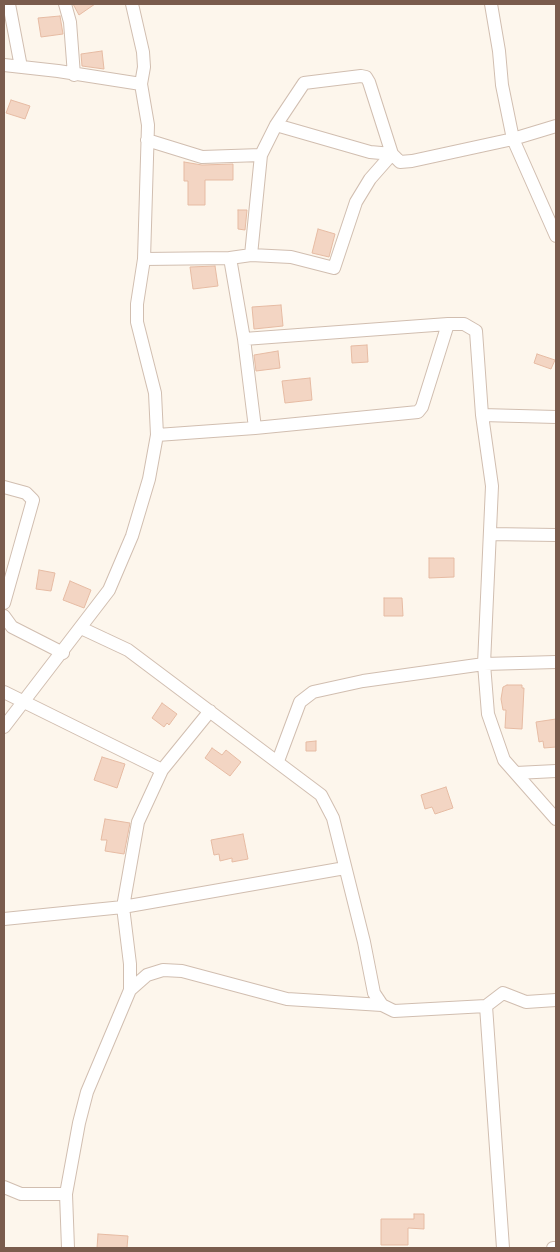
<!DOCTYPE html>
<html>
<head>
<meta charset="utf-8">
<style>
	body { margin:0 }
	#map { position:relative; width:560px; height:1252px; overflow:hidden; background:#fdf6ec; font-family:Poppins,sans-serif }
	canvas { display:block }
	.frame { position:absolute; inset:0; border:5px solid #7a5c4d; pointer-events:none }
</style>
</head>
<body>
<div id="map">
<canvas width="560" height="1252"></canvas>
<div class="frame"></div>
</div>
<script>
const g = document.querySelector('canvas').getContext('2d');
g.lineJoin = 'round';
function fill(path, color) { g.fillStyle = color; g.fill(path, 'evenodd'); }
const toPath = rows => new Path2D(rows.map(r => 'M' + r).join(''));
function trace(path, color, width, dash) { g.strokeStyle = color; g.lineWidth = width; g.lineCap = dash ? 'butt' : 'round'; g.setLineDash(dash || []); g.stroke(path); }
const building = toPath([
	[73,4,95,4,79,15,73,4],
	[60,16,63,34,41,37,38,18,60,16],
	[102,51,104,69,82,66,81,54,102,51],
	[11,100,30,106,25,119,6,113,11,100],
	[184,162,202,165,233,164,233,180,205,180,205,205,188,205,188,181,184,181,184,162],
	[238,210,247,210,245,230,238,229,238,210],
	[318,229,335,234,329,257,312,253,318,229],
	[215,266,218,286,193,289,190,267,215,266],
	[281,305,283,326,254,329,252,307,281,305],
	[367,345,368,362,352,363,351,346,367,345],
	[278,351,280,368,256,371,254,355,278,351],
	[537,354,555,360,551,369,534,363,537,354],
	[310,378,312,400,285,403,282,381,310,378],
	[429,558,454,558,454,577,429,578,429,558],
	[39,570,55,573,51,591,36,589,39,570],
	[70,581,91,590,84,608,63,600,70,581],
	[384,598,402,598,403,616,384,616,384,598],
	[507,685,522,685,522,688,524,688,522,729,505,728,506,710,503,710,501,699,503,687,507,685],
	[162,703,177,714,169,725,167,723,164,727,152,718,162,703],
	[556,719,556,747,544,748,543,741,539,742,536,722,556,719],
	[316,741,316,751,306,751,306,742,316,741],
	[212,748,222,755,226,750,241,762,230,776,205,758,212,748],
	[102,757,125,764,117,788,94,780,102,757],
	[446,787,453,808,435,814,432,807,425,809,421,795,446,787],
	[105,819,130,823,124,854,105,851,107,840,101,840,105,819],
	[243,834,248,859,232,862,232,858,220,861,219,854,214,855,211,840,243,834],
	[414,1214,424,1214,424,1229,408,1228,408,1245,381,1245,381,1219,414,1219,414,1214],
	[98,1234,128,1236,127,1248,97,1248,98,1234]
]);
const minor = toPath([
	[9,4,21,67],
	[65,4,70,22,74,75],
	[491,4,499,51,502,85,513,139,556,236],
	[4,65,58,71,141,84],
	[276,125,370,152,392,154],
	[147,140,202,157,261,155,276,125,304,83,361,76,366,77,369,82,392,154,400,162,412,161,513,139,556,126],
	[251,255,261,155],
	[230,258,244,339,255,428],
	[144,259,230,258,251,255,291,257,334,268,356,202,370,179,392,154],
	[244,339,448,324,464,324,476,331,482,415,492,486,484,664,488,714,504,760,556,819],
	[482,415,556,417],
	[157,435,255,428,418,412,422,407,448,324],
	[4,487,26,493,33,500,4,603],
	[490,534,556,535],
	[4,616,12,627,63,653],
	[81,628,128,650,321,795,333,818,364,942,374,993,382,1005,394,1011,486,1006,503,993,526,1002,556,1000],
	[4,692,162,770],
	[4,727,109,590,132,536,149,479,157,435,155,393,137,322,137,304,144,259,148,125,141,84,144,67,143,52,132,4],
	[278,761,300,702,313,692,363,681,484,664,556,662],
	[516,773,556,771],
	[4,919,123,907,345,868],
	[130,990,147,975,163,970,182,971,287,999,382,1005],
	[486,1006,503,1248],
	[4,1187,21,1194,66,1194],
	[68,1248,66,1194,79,1123,87,1092,130,990,130,964,123,907,138,822,162,770,210,711],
	[553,1248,556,1248]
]);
fill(building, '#f3d5c3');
trace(building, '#e6bba3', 1);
trace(minor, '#d1beb0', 14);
trace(minor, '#fff', 12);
</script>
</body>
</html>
